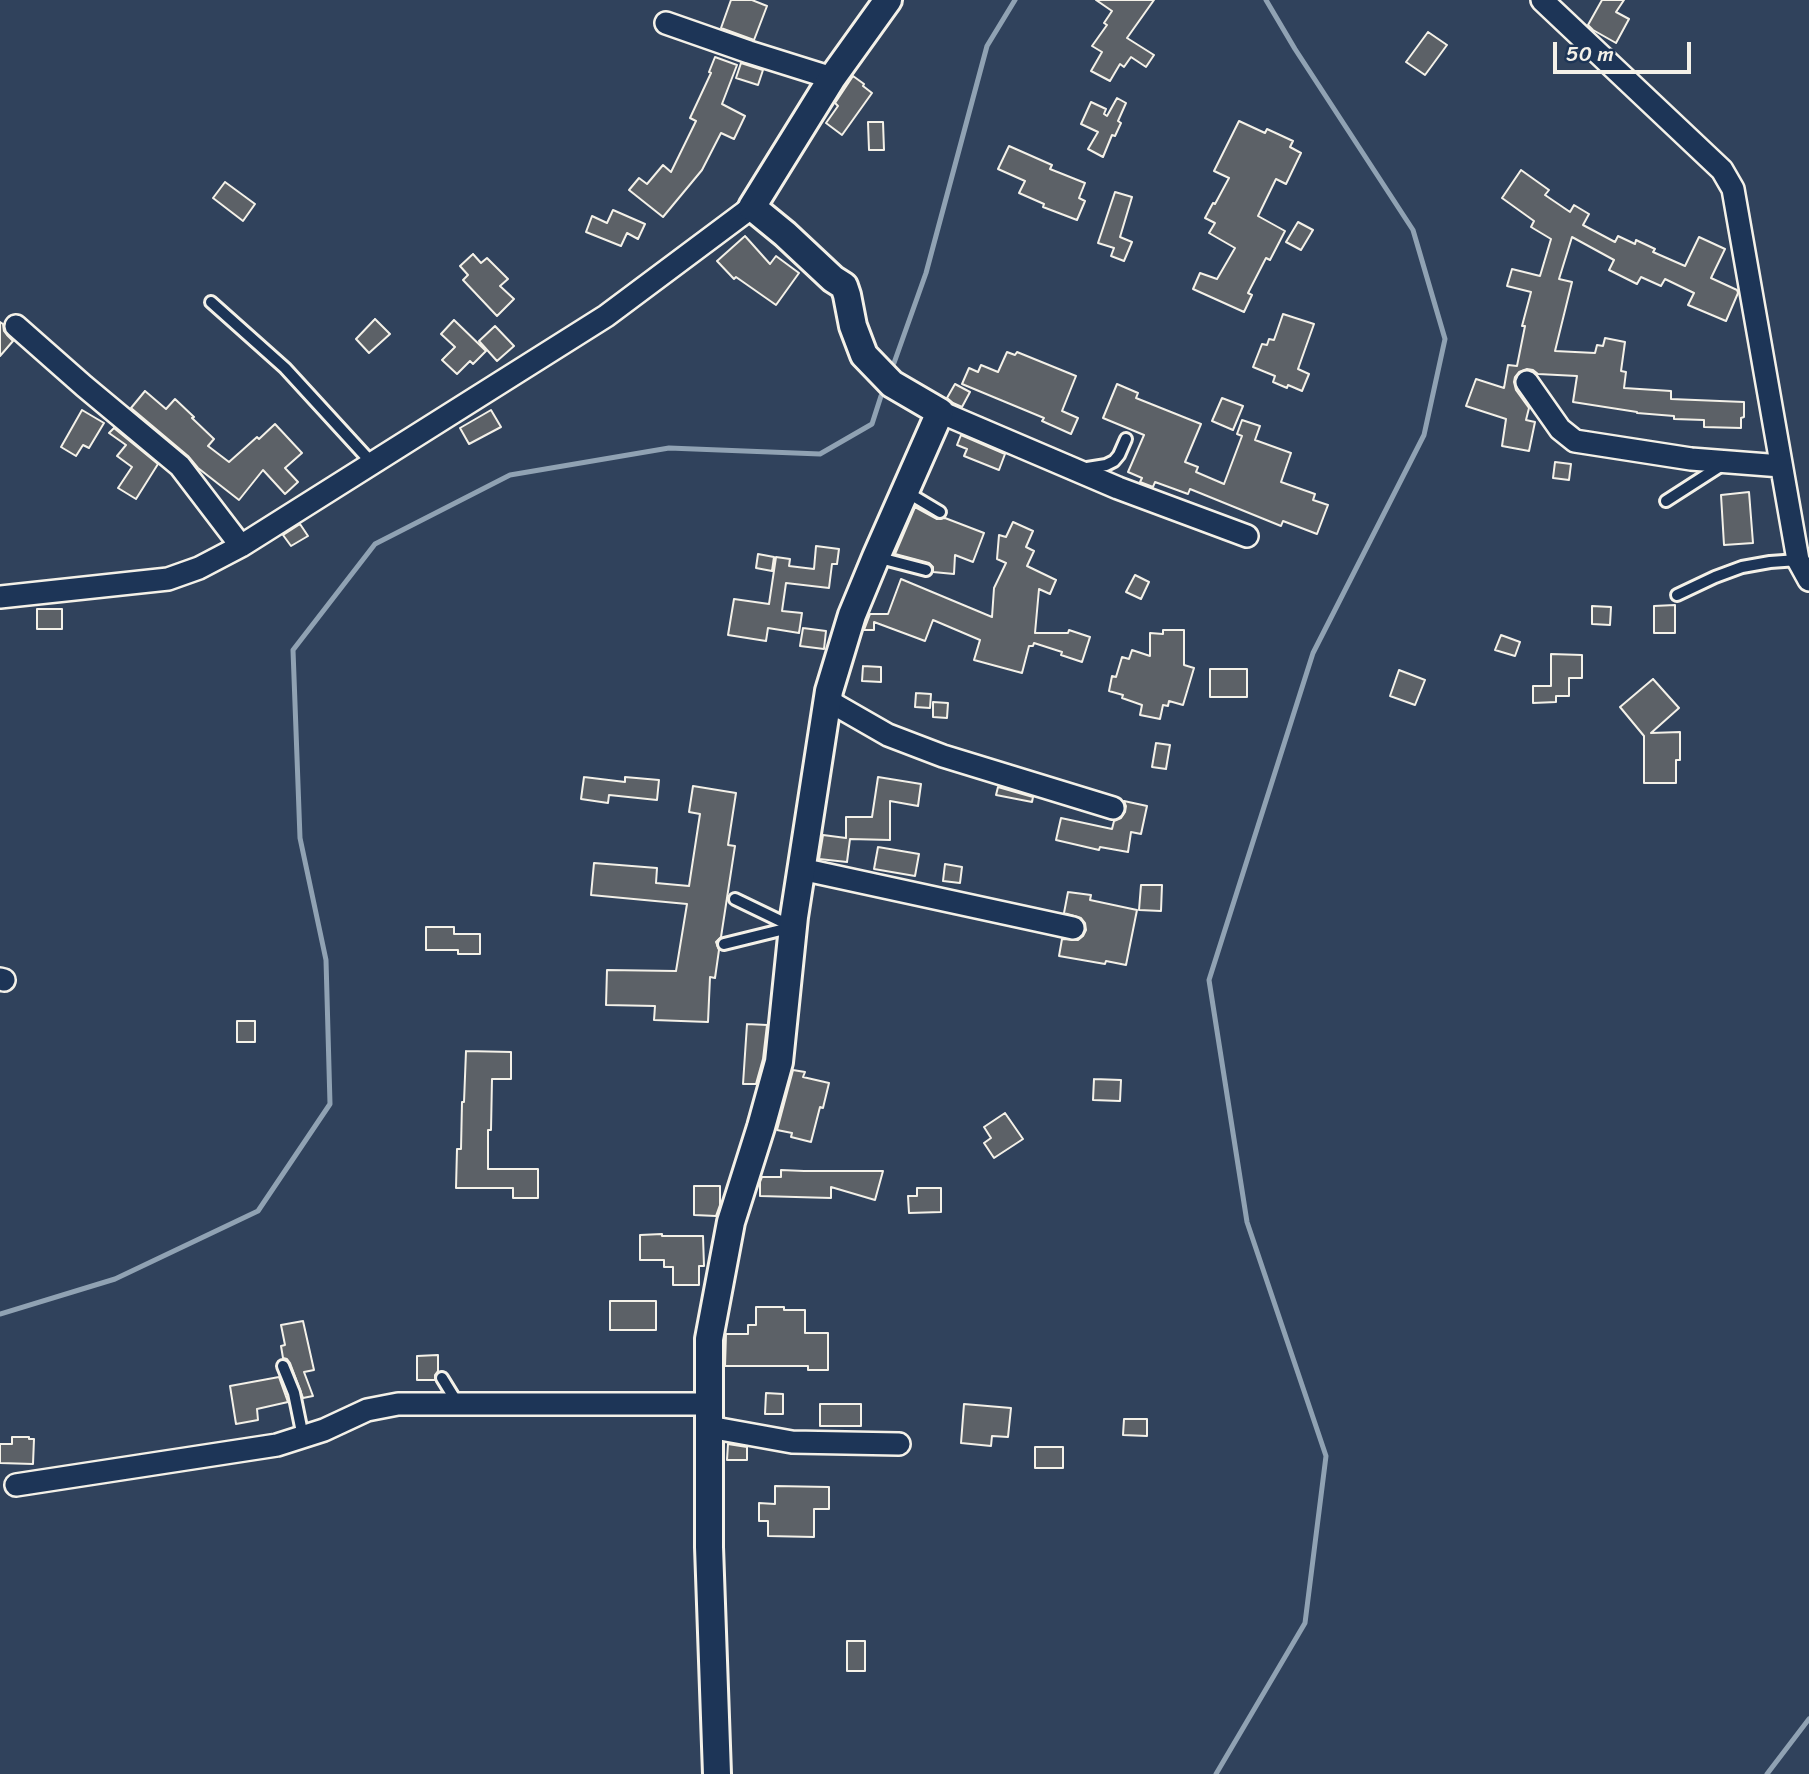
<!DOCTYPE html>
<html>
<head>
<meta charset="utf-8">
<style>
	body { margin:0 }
	#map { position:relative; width:1809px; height:1774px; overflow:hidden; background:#30425c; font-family:Sriracha,sans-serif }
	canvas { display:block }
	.scale { position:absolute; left:1553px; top:42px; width:138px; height:32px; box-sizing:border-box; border:4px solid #f4f1e8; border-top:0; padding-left:9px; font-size:21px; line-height:24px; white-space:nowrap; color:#f4f1e8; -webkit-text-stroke:5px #1d3557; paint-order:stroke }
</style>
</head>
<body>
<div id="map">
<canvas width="1809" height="1774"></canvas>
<div class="scale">50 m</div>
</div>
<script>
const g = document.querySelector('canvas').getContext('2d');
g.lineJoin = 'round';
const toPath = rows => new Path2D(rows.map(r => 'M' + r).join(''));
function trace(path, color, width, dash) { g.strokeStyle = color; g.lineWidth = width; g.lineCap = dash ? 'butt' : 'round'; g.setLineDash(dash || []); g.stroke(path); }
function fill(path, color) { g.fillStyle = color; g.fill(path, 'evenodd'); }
const stream = toPath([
	[894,363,926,273,987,46,1015,0],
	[0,1314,115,1279,258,1211,330,1104,326,960,300,838,293,650,375,544,510,475,669,448,820,454,872,424,881,396],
	[1216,1774,1305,1623,1326,1456,1247,1222,1209,980,1313,653,1424,435,1445,339,1413,230,1295,49,1266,0],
	[1767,1774,1809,1719]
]);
const building = toPath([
	[731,0,752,0,767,6,754,40,721,28,731,0],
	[1096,0,1154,0,1127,38,1154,55,1146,67,1131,57,1124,67,1120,64,1110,81,1091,71,1102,52,1092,46,1107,25,1104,23,1112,11,1096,0],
	[1602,0,1624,0,1616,12,1629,19,1616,43,1593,30,1588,25,1602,0],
	[1428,32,1447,45,1425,75,1406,62,1428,32],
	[715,57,737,65,722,104,745,116,734,139,721,133,702,170,663,217,629,190,639,178,647,184,663,165,671,172,696,121,690,118,711,73,709,72,715,57],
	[741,63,763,70,758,85,736,78,741,63],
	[853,76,864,84,863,86,872,93,842,135,826,123,838,106,835,103,853,76],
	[1117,98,1126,103,1118,121,1121,123,1115,136,1112,135,1103,157,1088,149,1098,132,1081,124,1091,102,1106,109,1104,114,1107,116,1117,98],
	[1239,121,1265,133,1267,129,1293,141,1290,147,1301,153,1286,184,1276,179,1258,216,1285,231,1270,260,1266,258,1248,293,1252,295,1244,312,1193,289,1200,273,1217,279,1235,248,1209,233,1215,223,1205,218,1213,203,1215,204,1229,178,1214,171,1239,121],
	[868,122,883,122,884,150,869,150,868,122],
	[1009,146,1052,165,1050,169,1085,183,1079,198,1085,201,1077,220,1043,207,1044,204,1019,193,1025,181,998,169,1009,146],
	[1521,170,1549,190,1545,195,1570,212,1574,205,1589,214,1583,225,1615,242,1618,236,1635,244,1636,240,1655,249,1653,252,1685,266,1699,237,1725,249,1711,278,1737,290,1738,293,1726,321,1688,305,1694,293,1665,279,1661,286,1641,277,1637,284,1609,270,1614,260,1572,237,1559,279,1572,282,1555,351,1595,353,1597,345,1603,346,1605,338,1625,342,1621,371,1626,372,1624,388,1671,391,1671,399,1744,402,1744,417,1741,418,1741,428,1704,427,1704,420,1674,419,1674,416,1637,413,1637,412,1573,402,1577,376,1538,374,1533,370,1527,369,1519,372,1515,377,1514,382,1516,390,1529,408,1526,420,1535,422,1529,451,1502,446,1506,419,1466,406,1476,379,1504,388,1508,365,1517,366,1525,326,1522,326,1531,292,1507,286,1512,269,1540,276,1551,239,1531,227,1534,221,1502,198,1521,170],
	[225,182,255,204,243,221,213,198,225,182],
	[1115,192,1132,197,1120,237,1132,242,1124,261,1111,256,1114,248,1098,243,1115,192],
	[613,210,645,224,638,239,627,233,621,246,586,232,592,216,607,223,613,210],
	[1298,222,1313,230,1301,250,1286,242,1298,222],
	[745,236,770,264,776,256,799,273,776,305,736,277,734,279,717,261,745,236],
	[473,254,481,263,487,258,508,279,500,286,514,299,497,316,463,280,468,275,460,266,473,254],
	[1283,314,1314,324,1298,369,1309,374,1302,391,1288,385,1287,388,1273,382,1275,376,1253,367,1262,344,1267,345,1269,339,1274,340,1283,314],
	[375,319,390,334,369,353,356,339,375,319],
	[454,320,486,351,473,364,470,361,457,374,442,360,455,347,441,334,454,320],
	[0,322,3,324,4,331,7,335,13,341,0,356,0,322],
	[495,326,514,346,497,361,479,341,495,326],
	[1007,352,1015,355,1017,352,1076,376,1062,411,1078,418,1071,434,1042,421,1044,418,962,384,969,368,978,372,981,365,998,372,1007,352],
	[955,384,970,392,962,407,953,403,947,398,955,384],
	[1117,384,1138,393,1136,398,1201,424,1185,462,1198,467,1196,472,1224,484,1242,436,1237,434,1242,420,1260,426,1255,440,1291,453,1281,482,1315,494,1313,500,1328,505,1317,534,1283,521,1281,526,1190,489,1188,494,1155,482,1153,487,1140,482,1142,478,1128,472,1144,435,1103,418,1117,384],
	[145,391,166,409,175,399,194,417,192,418,214,439,208,446,229,462,257,437,259,439,275,424,302,453,285,468,298,482,285,494,263,470,239,500,198,468,188,456,131,408,145,391],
	[1222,398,1243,406,1233,430,1212,421,1222,398],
	[82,410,104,423,89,448,83,445,76,456,61,447,82,410],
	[491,410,501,427,469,444,460,428,491,410],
	[114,428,158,464,136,499,118,488,132,467,117,456,126,445,109,433,114,428],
	[961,435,1005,454,999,470,964,456,967,449,957,445,961,435],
	[1555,462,1571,464,1569,480,1553,478,1555,462],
	[1749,492,1753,543,1724,545,1721,495,1749,492],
	[915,507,937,519,945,518,984,533,973,562,955,555,954,574,933,572,933,567,929,563,895,554,915,507],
	[1013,522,1033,531,1026,547,1034,551,1027,566,1056,580,1050,594,1039,589,1035,633,1068,633,1069,630,1090,637,1082,662,1061,655,1062,652,1034,643,1033,646,1029,646,1022,673,974,660,980,640,933,620,925,641,874,622,874,630,864,630,870,614,888,614,901,579,992,617,994,588,1006,563,997,559,999,535,1006,537,1013,522],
	[300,524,308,536,291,546,283,535,300,524],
	[816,546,839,549,837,564,832,564,829,588,786,583,782,611,802,613,799,633,768,628,766,641,728,635,734,599,769,604,776,557,790,559,789,566,814,569,816,546],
	[758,554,774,557,772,571,756,568,758,554],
	[1135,575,1149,582,1141,599,1126,592,1135,575],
	[1675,605,1675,633,1654,633,1654,606,1675,605],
	[1592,606,1611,607,1610,625,1592,624,1592,606],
	[37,609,62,609,62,629,37,629,37,609],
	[803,628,826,631,824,649,800,646,803,628],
	[1163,630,1184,630,1184,665,1194,668,1183,705,1169,701,1168,706,1163,705,1160,719,1140,715,1142,705,1122,698,1123,695,1109,691,1112,676,1116,677,1122,657,1129,659,1132,650,1150,656,1150,633,1163,634,1163,630],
	[1501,635,1520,642,1515,656,1495,650,1501,635],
	[1551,654,1582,655,1582,678,1569,678,1569,696,1556,696,1556,702,1533,703,1533,686,1551,686,1551,654],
	[863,666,881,667,881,682,862,681,863,666],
	[1210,669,1247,669,1247,697,1210,697,1210,669],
	[1399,670,1425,680,1415,705,1390,696,1399,670],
	[1653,679,1679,708,1651,733,1680,732,1680,760,1676,760,1676,783,1644,783,1644,736,1620,707,1653,679],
	[916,693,931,694,930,708,915,707,916,693],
	[933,702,948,703,947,718,933,717,933,702],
	[1156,743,1170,745,1166,769,1152,767,1156,743],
	[584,777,625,782,625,777,659,780,657,800,609,795,608,803,581,799,584,777],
	[878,777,921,784,918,806,890,801,890,840,850,839,847,862,819,859,823,835,846,838,846,817,872,817,878,777],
	[693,786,736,793,728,845,735,846,721,937,716,942,719,950,715,978,710,977,708,1022,654,1020,655,1006,606,1005,607,970,676,971,687,904,591,895,594,863,657,868,656,883,689,886,700,814,689,812,693,786],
	[998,787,1033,797,1032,802,996,795,998,787],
	[1124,801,1147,806,1141,834,1131,832,1128,852,1100,847,1099,850,1056,840,1061,818,1112,829,1114,821,1121,818,1125,812,1126,806,1124,801],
	[878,847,919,854,915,876,874,869,878,847],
	[945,864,962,867,960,883,943,881,945,864],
	[1141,885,1162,885,1161,911,1139,910,1141,885],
	[1068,892,1091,895,1090,900,1137,910,1126,965,1106,961,1105,964,1059,956,1062,939,1078,940,1083,936,1086,930,1085,923,1081,918,1064,913,1068,892],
	[426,927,454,927,454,934,480,934,480,954,458,954,458,950,426,950,426,927],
	[237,1021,255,1021,255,1042,237,1042,237,1021],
	[747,1024,767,1025,763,1059,756,1084,743,1084,747,1024],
	[466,1051,511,1052,511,1079,492,1079,491,1130,488,1130,488,1169,538,1169,538,1198,513,1198,513,1188,456,1188,457,1149,461,1149,462,1102,464,1102,466,1051],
	[793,1070,805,1072,803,1077,829,1083,823,1108,820,1107,811,1142,791,1137,792,1133,777,1130,793,1070],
	[1094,1079,1121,1080,1120,1101,1093,1100,1094,1079],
	[1005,1113,1023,1139,994,1158,984,1143,991,1138,984,1127,1005,1113],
	[781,1170,804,1171,883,1171,875,1200,831,1187,831,1198,760,1196,760,1182,762,1177,781,1177,781,1170],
	[694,1186,720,1186,720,1205,716,1216,694,1215,694,1186],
	[917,1188,941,1188,941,1212,909,1213,908,1196,917,1196,917,1188],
	[662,1234,662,1236,703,1236,704,1266,699,1266,699,1285,673,1285,673,1267,664,1267,664,1260,640,1260,640,1235,662,1234],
	[610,1301,656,1301,656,1330,610,1330,610,1301],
	[756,1307,784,1307,784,1310,805,1310,805,1333,828,1333,828,1370,808,1370,808,1366,725,1366,726,1334,748,1334,748,1325,756,1325,756,1307],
	[303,1321,314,1370,304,1372,313,1396,303,1398,290,1363,287,1359,283,1358,281,1346,285,1345,281,1325,303,1321],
	[438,1355,438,1371,435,1375,435,1380,417,1380,417,1356,438,1355],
	[279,1377,288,1402,257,1409,258,1420,236,1424,230,1386,279,1377],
	[766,1393,783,1394,783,1414,765,1414,766,1393],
	[820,1404,861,1404,861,1426,820,1426,820,1404],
	[964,1404,1011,1408,1008,1437,992,1436,991,1446,961,1443,964,1404],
	[1124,1419,1147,1419,1147,1436,1123,1435,1124,1419],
	[12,1437,29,1437,29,1439,34,1439,33,1464,0,1463,0,1444,12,1444,12,1437],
	[728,1444,747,1447,747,1460,727,1460,728,1444],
	[1035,1447,1063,1447,1063,1468,1035,1468,1035,1447],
	[775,1486,829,1487,829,1509,814,1509,814,1537,768,1536,768,1521,759,1521,759,1503,775,1504,775,1486],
	[847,1641,865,1641,865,1671,847,1671,847,1641]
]);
const service = toPath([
	[211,302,285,368,372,463],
	[1081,469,1106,465,1114,461,1119,455,1126,439],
	[905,491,940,512],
	[1666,501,1722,465],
	[876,557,926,570],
	[1677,595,1715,577,1742,567,1770,562,1798,560],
	[724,944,793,927,735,899],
	[283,1366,294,1393,303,1437],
	[442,1378,458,1404]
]);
const minor = toPath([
	[1542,0,1722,170,1733,189,1798,560,1809,580],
	[666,23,749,52,832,78],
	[16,326,84,386,180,466,241,546],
	[1527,382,1560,429,1575,441,1691,459,1781,466],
	[940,412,1118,488,1247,536],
	[0,597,168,579,199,568,241,546,606,316,752,207],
	[827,700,888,735,943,756,1113,808],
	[801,869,1073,928],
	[0,979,4,980],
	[709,1427,792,1442,899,1444],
	[16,1485,277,1445,324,1430,367,1410,398,1404,709,1404]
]);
const tertiary = toPath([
	[717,1774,709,1547,709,1339,731,1222,761,1127,779,1062,794,917,829,691,852,615,876,557,940,412,892,384,864,355,853,326,847,295,844,286,833,279,785,234,752,207,832,78,888,0]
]);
trace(stream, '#90a2b3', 5);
fill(building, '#5c6167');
trace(building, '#f4f1e8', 2);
trace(service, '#f4f1e8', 16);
trace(minor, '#f4f1e8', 26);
trace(tertiary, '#f4f1e8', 32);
trace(service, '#1d3557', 10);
trace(minor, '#1d3557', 21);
trace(tertiary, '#1d3557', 26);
</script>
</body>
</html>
